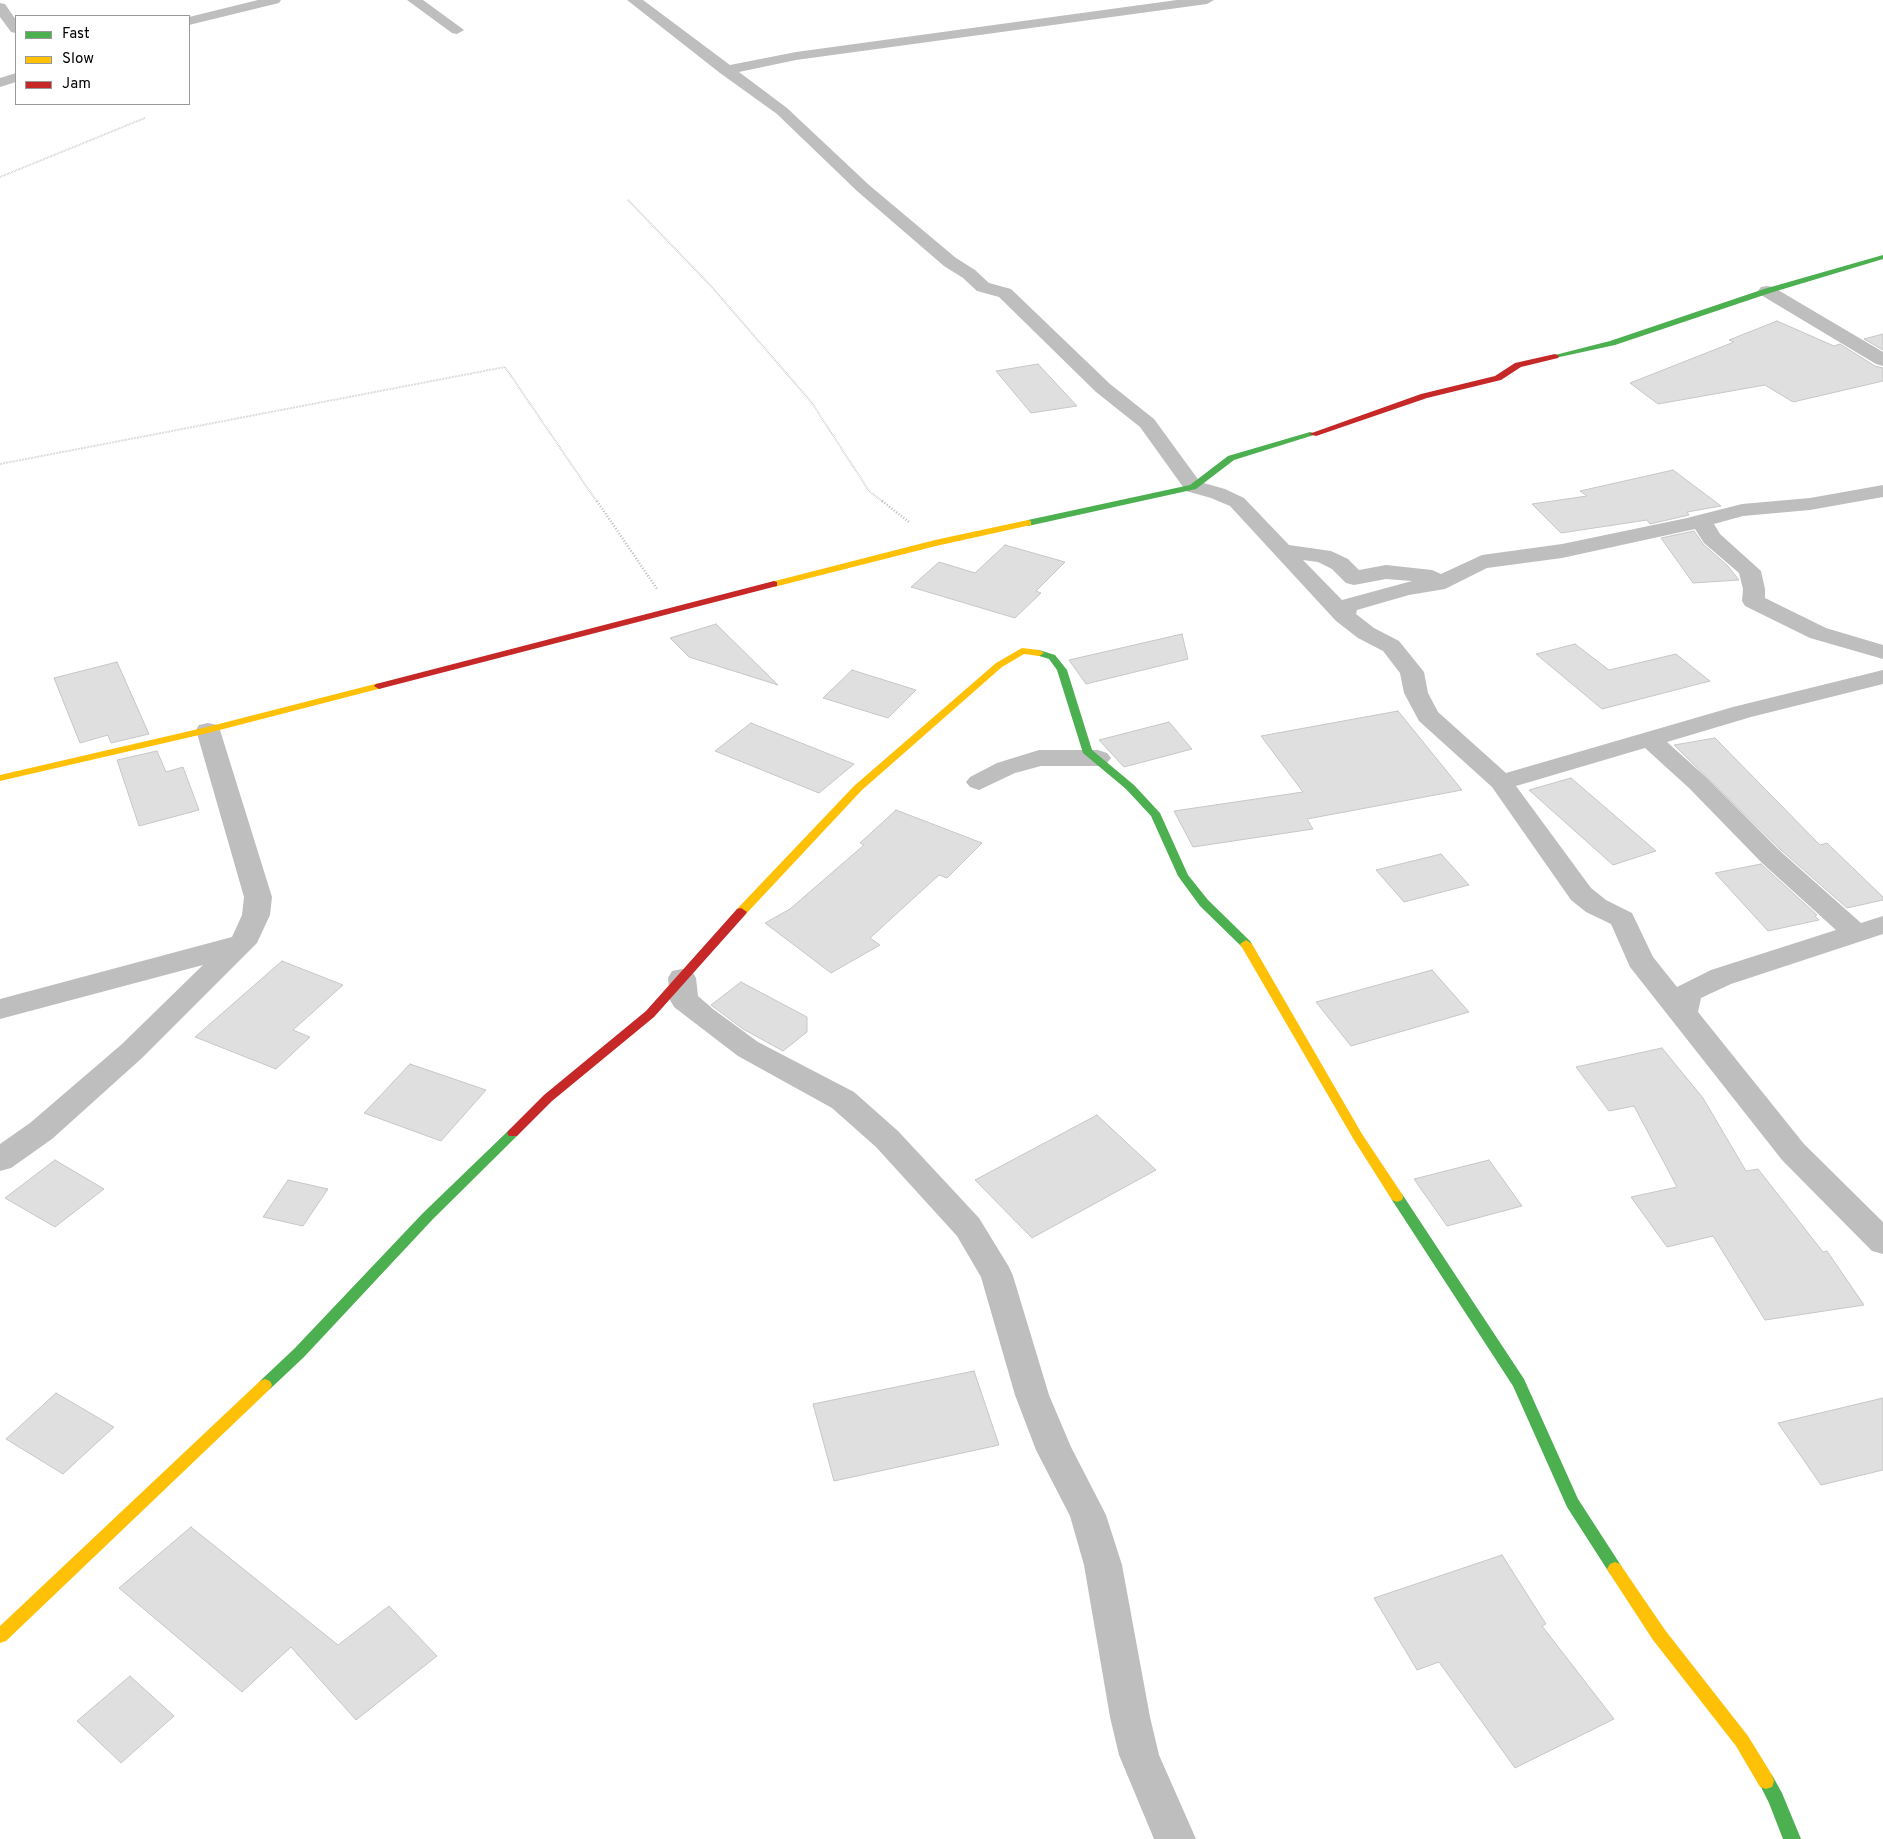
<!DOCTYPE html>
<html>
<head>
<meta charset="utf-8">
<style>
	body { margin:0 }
	#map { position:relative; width:1883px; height:1839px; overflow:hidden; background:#fff; font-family:Overpass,sans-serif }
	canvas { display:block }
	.legend { position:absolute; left:15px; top:15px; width:175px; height:90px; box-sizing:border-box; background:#fff; border:1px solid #999; margin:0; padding:6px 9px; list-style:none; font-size:15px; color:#000 }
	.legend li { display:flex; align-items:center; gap:10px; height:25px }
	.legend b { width:25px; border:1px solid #999 }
</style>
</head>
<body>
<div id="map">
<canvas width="1883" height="1839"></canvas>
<ul class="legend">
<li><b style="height:6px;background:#4caf50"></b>Fast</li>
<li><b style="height:6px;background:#ffc107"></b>Slow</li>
<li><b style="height:6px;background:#c62828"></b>Jam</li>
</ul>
</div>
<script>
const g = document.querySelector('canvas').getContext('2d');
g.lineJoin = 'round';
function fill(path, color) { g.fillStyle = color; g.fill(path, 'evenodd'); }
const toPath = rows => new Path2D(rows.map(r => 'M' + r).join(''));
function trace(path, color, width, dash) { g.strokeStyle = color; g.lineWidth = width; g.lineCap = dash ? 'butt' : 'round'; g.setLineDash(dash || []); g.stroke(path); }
const building = toPath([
	[1777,321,1834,346,1840,344,1875,366,1883,368,1883,381,1793,402,1765,385,1658,404,1630,383,1734,342,1729,340,1777,321],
	[1883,334,1883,350,1864,339,1883,334],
	[1038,364,1077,406,1031,413,996,371,1038,364],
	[1673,470,1721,506,1687,512,1689,515,1650,524,1647,520,1561,533,1532,504,1587,496,1580,491,1673,470],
	[1694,531,1703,544,1728,566,1739,580,1693,583,1661,538,1694,531],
	[1005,545,1065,562,1036,591,1041,593,1015,618,911,587,939,562,975,573,1005,545],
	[716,624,778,685,689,657,670,638,716,624],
	[1182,634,1188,659,1086,684,1069,660,1182,634],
	[1575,644,1609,670,1676,654,1710,681,1602,709,1536,654,1575,644],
	[117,662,149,734,111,743,108,735,80,743,54,678,117,662],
	[852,670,916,690,888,718,823,698,852,670],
	[1398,711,1462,790,1307,819,1313,829,1193,847,1174,811,1303,792,1261,736,1398,711],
	[1169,722,1192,749,1124,767,1099,740,1169,722],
	[751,723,854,764,819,793,715,751,751,723],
	[1715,738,1820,845,1827,843,1883,897,1883,900,1847,908,1781,850,1674,745,1715,738],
	[157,751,166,772,183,767,199,810,139,826,117,760,157,751],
	[1571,778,1656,851,1613,865,1529,790,1571,778],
	[896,810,982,843,947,878,939,875,870,938,880,945,831,973,765,923,790,909,864,845,860,843,896,810],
	[1441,854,1469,885,1404,902,1376,870,1441,854],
	[1761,864,1817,915,1815,916,1819,920,1768,931,1715,873,1761,864],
	[282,961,343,985,293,1030,310,1037,276,1069,195,1037,282,961],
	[1432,970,1469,1012,1351,1046,1316,1002,1432,970],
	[741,982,807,1017,807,1032,783,1051,743,1029,711,1005,741,982],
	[1662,1048,1703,1098,1746,1171,1758,1169,1823,1252,1827,1251,1864,1305,1765,1320,1713,1236,1667,1247,1631,1197,1677,1187,1634,1106,1609,1111,1576,1067,1662,1048],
	[410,1064,486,1090,441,1141,364,1113,410,1064],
	[1097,1115,1156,1170,1032,1238,975,1180,1097,1115],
	[55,1160,104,1189,55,1227,5,1198,55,1160],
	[1489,1160,1522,1206,1447,1226,1414,1179,1489,1160],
	[288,1180,328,1189,303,1226,263,1217,288,1180],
	[974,1371,999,1445,834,1481,813,1404,974,1371],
	[56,1393,114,1427,63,1474,6,1439,56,1393],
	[1883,1398,1883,1470,1821,1485,1778,1423,1883,1398],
	[191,1527,338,1645,389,1606,437,1656,356,1720,291,1647,242,1692,119,1588,191,1527],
	[1502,1555,1546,1624,1542,1626,1614,1719,1515,1768,1439,1662,1417,1670,1374,1598,1502,1555],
	[130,1676,174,1716,121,1763,77,1721,130,1676]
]);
const pathFar1 = toPath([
	[0,177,145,118],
	[628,200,711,286,812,403,869,491,883,502],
	[0,464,505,367,597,502]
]);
const path = toPath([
	[597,501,657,589],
	[882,501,909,522]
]);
const street = toPath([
	[258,0,281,0,279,3,189,25,189,17,258,0],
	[407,0,423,0,464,30,457,34,452,33,407,0],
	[627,0,643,0,730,65,796,52,1177,0,1214,0,1207,4,796,60,739,72,787,108,869,185,956,258,975,270,989,283,1011,289,1110,384,1154,419,1200,482,1225,489,1244,498,1289,545,1331,551,1348,559,1359,570,1386,565,1432,570,1441,574,1482,555,1562,544,1687,518,1742,504,1810,498,1883,485,1883,497,1810,510,1743,516,1714,524,1720,534,1761,571,1765,589,1765,598,1826,628,1883,645,1883,659,1810,638,1745,606,1742,601,1743,589,1739,573,1704,543,1695,529,1562,558,1487,568,1445,589,1409,595,1357,610,1356,614,1374,628,1399,641,1424,672,1428,693,1438,712,1506,773,1733,707,1883,670,1883,684,1751,717,1667,742,1707,778,1780,851,1861,923,1883,916,1883,934,1731,984,1701,998,1698,1012,1804,1144,1883,1222,1883,1254,1872,1251,1782,1160,1630,967,1611,924,1586,912,1571,900,1492,787,1419,721,1404,693,1400,673,1383,651,1358,638,1336,621,1230,506,1211,498,1186,491,1140,427,1096,392,999,297,977,291,963,278,944,266,857,191,777,114,720,73,627,0],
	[1303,560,1318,562,1332,569,1346,583,1354,585,1386,579,1412,581,1342,600,1303,560],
	[1645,748,1689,788,1762,863,1836,930,1711,970,1677,987,1653,957,1632,913,1606,900,1591,888,1516,786,1645,748],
	[0,3,5,4,16,20,16,33,11,32,0,17,0,3],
	[16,73,16,82,0,87,0,78,16,73],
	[1767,286,1773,287,1883,352,1883,366,1876,364,1761,295,1758,291,1761,287,1767,286],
	[208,723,217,725,220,730,272,897,270,915,257,943,142,1058,52,1139,11,1168,0,1171,0,1144,30,1123,122,1044,203,965,0,1019,0,999,232,937,242,915,244,897,196,730,199,725,208,723],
	[1039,750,1098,750,1107,753,1111,758,1107,763,1098,766,1041,766,1015,773,979,790,970,787,966,782,970,777,997,763,1039,750],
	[682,969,692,971,696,978,698,996,713,1009,758,1042,854,1092,898,1131,979,1218,1009,1267,1013,1276,1049,1395,1071,1447,1106,1515,1122,1565,1150,1717,1159,1755,1196,1839,1154,1839,1119,1755,1110,1717,1084,1565,1070,1516,1036,1450,1015,1395,981,1277,957,1236,876,1147,832,1108,738,1056,674,1007,670,1000,668,978,672,971,682,969]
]);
const fast = toPath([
	[1883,255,1883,259,1770,293,1615,345,1555,358,1551,356,1610,341,1764,289,1883,255],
	[1310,432,1317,434,1234,460,1196,489,1028,526,1024,523,1028,520,1190,485,1228,456,1310,432],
	[1039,650,1055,655,1067,670,1092,750,1134,785,1160,813,1188,875,1208,900,1250,941,1252,944,1250,947,1242,947,1200,906,1178,876,1151,816,1126,789,1083,753,1057,670,1049,659,1036,655,1034,653,1039,650],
	[513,1128,517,1130,519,1133,517,1136,433,1219,304,1357,270,1389,265,1391,260,1389,258,1385,260,1381,294,1349,423,1213,509,1130,513,1128],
	[1397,1192,1402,1194,1524,1379,1578,1499,1620,1564,1623,1569,1620,1574,1615,1576,1610,1574,1567,1507,1513,1386,1392,1200,1391,1197,1392,1194,1397,1192],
	[1766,1773,1772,1775,1782,1793,1801,1839,1783,1839,1769,1803,1758,1781,1760,1775,1766,1773]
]);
const slow = toPath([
	[1028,520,1031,521,1031,525,936,546,774,587,769,584,771,582,935,540,1028,520],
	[1022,648,1039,650,1044,653,1039,656,1024,654,1002,667,862,790,745,915,737,915,735,912,737,909,854,786,996,663,1022,648],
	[379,683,382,684,384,686,382,688,208,733,0,781,0,775,207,727,379,683],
	[1246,940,1252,944,1362,1134,1402,1194,1403,1197,1402,1200,1397,1202,1392,1200,1354,1140,1240,944,1246,940],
	[265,1379,270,1381,272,1385,270,1389,6,1641,0,1643,0,1626,260,1381,265,1379],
	[1615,1562,1620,1564,1665,1630,1748,1736,1772,1775,1774,1781,1772,1787,1766,1789,1760,1787,1736,1746,1653,1640,1610,1574,1607,1569,1610,1564,1615,1562]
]);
const jam = toPath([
	[1555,354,1559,356,1558,358,1521,367,1501,380,1427,398,1316,436,1309,434,1421,394,1495,376,1515,363,1555,354],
	[774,581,777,582,777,586,379,689,374,686,376,684,774,581],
	[741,908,747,912,745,915,654,1017,552,1101,517,1136,509,1136,507,1133,509,1130,544,1095,646,1011,737,909,741,908]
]);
fill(building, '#dfdfdf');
trace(building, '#c7c7c7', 1);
trace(pathFar1, '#b9b9b9', 2, [0.5, 1]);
trace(path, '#b9b9b9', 2.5, [1, 2]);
fill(street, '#bebebe');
fill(fast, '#4caf50');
fill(slow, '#ffc107');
fill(jam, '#c62828');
</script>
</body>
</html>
